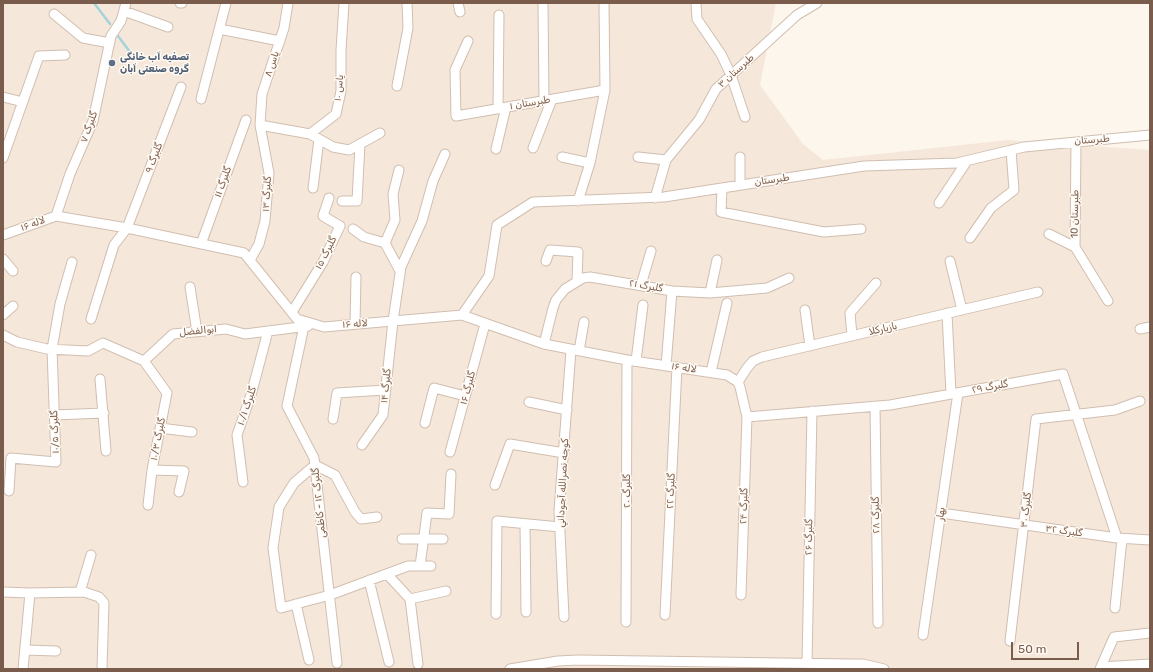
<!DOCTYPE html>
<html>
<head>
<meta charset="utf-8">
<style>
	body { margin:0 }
	#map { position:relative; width:1153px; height:672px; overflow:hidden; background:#fdf6ec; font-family:Rubik,sans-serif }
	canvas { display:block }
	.frame { position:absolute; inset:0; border:4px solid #7a5c4d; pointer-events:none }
	.scale { position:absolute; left:1011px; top:642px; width:68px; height:18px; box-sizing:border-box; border:2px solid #7a5c4d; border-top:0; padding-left:5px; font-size:12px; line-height:14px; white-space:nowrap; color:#7a5c4d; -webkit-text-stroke:3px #fffaf3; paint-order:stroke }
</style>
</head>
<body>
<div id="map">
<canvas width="1153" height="672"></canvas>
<div class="frame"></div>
<div class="scale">50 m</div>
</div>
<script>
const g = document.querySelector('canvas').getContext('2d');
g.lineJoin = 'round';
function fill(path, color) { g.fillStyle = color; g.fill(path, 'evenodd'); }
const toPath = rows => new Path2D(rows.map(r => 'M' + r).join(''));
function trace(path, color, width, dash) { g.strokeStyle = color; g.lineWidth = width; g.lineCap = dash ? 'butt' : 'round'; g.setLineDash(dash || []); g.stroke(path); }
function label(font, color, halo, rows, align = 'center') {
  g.font = font + ' Rubik,"Noto Sans Arabic",sans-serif'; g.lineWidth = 3; g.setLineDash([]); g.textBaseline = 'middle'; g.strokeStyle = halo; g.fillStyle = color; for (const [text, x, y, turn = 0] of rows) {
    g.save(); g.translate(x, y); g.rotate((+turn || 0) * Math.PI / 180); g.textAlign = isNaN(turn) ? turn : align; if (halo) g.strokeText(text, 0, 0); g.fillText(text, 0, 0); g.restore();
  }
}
const residential = toPath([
	[3,3,776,3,760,85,803,144,823,160,1008,140,1150,150,1150,669,3,669]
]);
const stream = toPath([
	[94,3,110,24],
	[118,36,133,56]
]);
const street = toPath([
	[180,3,182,3],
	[458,3,460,12],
	[543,3,544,101],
	[696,3,697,19,721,54,731,75,745,117],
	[124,11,168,27],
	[54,14,83,38,110,43],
	[219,29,280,41],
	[468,41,455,70,456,116,605,90,604,3],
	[397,86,408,28,407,3],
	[3,97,23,102],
	[201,99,226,3],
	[498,109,499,15],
	[260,125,310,134,336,114,341,91,341,50,344,3],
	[310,134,333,147,349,150,380,133],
	[1076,142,1075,247,1108,301],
	[533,148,552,99],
	[496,149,506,107],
	[562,157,590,163],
	[638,157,666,160],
	[740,157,740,185],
	[3,158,39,56,65,55],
	[313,188,319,139],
	[722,188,721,212,824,232,861,229],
	[655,198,666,160,699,120,716,89,797,15,817,3],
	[342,201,357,201,360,144],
	[578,201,590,163,605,90],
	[939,203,967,161],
	[56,216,70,174,93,121,111,36,121,21,126,3],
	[353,229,364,237,385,243,400,271],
	[1049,234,1075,247],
	[3,235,56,216,127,228,244,253,297,319,324,327,462,315,544,344,627,360,727,375,738,382,740,387,747,417,890,405,1063,374,1117,538,1150,540],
	[970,238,991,208,1014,190,1011,150],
	[385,243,395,220,393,194,399,170],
	[201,244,246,120],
	[3,259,13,271],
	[250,260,259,244,265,221,269,173,260,125,262,94,284,28,288,3],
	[546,261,550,250,578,252,577,281],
	[950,261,962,310],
	[641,285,651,251],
	[190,287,197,332],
	[710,293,717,260],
	[805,310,810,346],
	[292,312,323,262,340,226,323,216,329,198],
	[947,313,951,394],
	[3,315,13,306],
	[462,315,489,276,497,225,533,202,664,197,864,166,957,163,1024,147,1150,135],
	[91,319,114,245,127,228,181,87],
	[355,324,356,277],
	[304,326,287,406,314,458,337,663],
	[1140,329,1150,327],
	[3,335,17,342,47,349,88,351,103,343,144,361,173,334,226,329,245,334,308,326],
	[852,336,850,313,876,283],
	[544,344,553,308,556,300,565,289,583,278,590,277,672,291,710,293,767,288,789,278],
	[579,351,584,322],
	[144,361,167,393,152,470,184,471,179,492],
	[636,361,643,305],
	[666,366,672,291],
	[711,372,727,303],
	[100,379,106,451],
	[738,382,747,368,753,361,762,357,1038,292],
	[529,402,567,410],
	[875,406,878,623],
	[54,415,104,413],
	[333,419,337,393,385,390],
	[425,423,434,388,465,396],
	[160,428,192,432],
	[362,445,383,415,393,321,401,267,422,221,433,181,445,154],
	[450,452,485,324],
	[243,482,237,435,251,395,268,331],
	[495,485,510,444,564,453],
	[9,491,11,458,56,462,52,349,60,304,72,262],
	[148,505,152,470],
	[941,513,1117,538],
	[377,517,361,519,355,512,335,475,315,465,294,483,279,507,273,548,281,608,330,595,408,566,431,566],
	[525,524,526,612],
	[402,539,443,539],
	[420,566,427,513,449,514,451,474],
	[387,574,410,599,418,664],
	[369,580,389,662],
	[3,592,30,593,84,592,99,597,104,603,102,669],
	[80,592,91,555],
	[741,595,747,417],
	[410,599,446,591],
	[296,604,309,660],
	[1115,608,1122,539],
	[496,614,497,521,560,527],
	[665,615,677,367],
	[564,617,559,511,571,350],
	[626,622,627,360],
	[923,635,958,393],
	[1010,641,1036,419,1115,410,1140,401],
	[25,650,56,651],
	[1101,667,1150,664],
	[806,668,807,663,812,411],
	[23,669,30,593],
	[510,669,558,661,578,660,853,664,863,664,884,669],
	[1100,669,1114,637,1150,633]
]);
const markers = [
	[112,63,4,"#5c6f8a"]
];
const serviceNames = [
	["تصفیه آب خانگی",120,57],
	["گروه صنعتی آبان",120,69]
];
const streetNames = [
	["یاس ۸",272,64,-71],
	["طبرستان ۳",736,71,-42],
	["یاس ۱۰",339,88,-84],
	["طبرستان ۱",530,103,-10],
	["گلبرگ ۷",89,127,-70],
	["طبرستان",1092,140,-5],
	["گلبرگ ۹",154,158,-69],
	["طبرستان",772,180,-9],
	["گلبرگ ۱۱",223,182,-70],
	["گلبرگ ۱۳",267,194,-86],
	["طبرستان 10",1075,214,-89],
	["لاله ۱۶",33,224,-20],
	["گلبرگ ۱۵",326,253,-63],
	["گلبرگ ۲۱",646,286,10],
	["لاله ۱۶",355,324,-4],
	["بازیارکلا",883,329,-13],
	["ابوالفضل",198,331,-6],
	["لاله ۱۶",684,368,9],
	["گلبرگ ۱۴",386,386,-84],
	["گلبرگ ۲۹",990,387,-10],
	["گلبرگ ۱۶",468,388,-75],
	["گلبرگ ۱۰/۱",247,406,-71],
	["گلبرگ ۱۰/۵",55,432,-92],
	["گلبرگ ۱۰/۳",158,439,-79],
	["كوچه نصرالله آجوداني",563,483,-87],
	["گلبرگ ۲۰",627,491,-90],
	["گلبرگ ۲۲",671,491,-87],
	["گلبرگ ۱۲ - کاظمی",319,503,-96],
	["گلبرگ ۲۴",744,506,-88],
	["گلبرگ ۳۰",1026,510,-83],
	["بهار",941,514,-82],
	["گلبرگ ۲۸",876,515,-91],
	["گلبرگ ۳۲",1064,531,8],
	["گلبرگ ۲۶",809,537,-89]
];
fill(residential, '#f5e8da');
trace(stream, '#a5d3da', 2.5);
trace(street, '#d1beb0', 11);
trace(street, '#fff', 9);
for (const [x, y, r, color] of markers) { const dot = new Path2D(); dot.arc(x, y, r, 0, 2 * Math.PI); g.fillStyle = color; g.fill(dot); trace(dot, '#fffaf3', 1.5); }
label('bold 10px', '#4e5e75', '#fffaf3', serviceNames, 'left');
label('10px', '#7a5c4d', '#fffaf3', streetNames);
</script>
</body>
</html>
